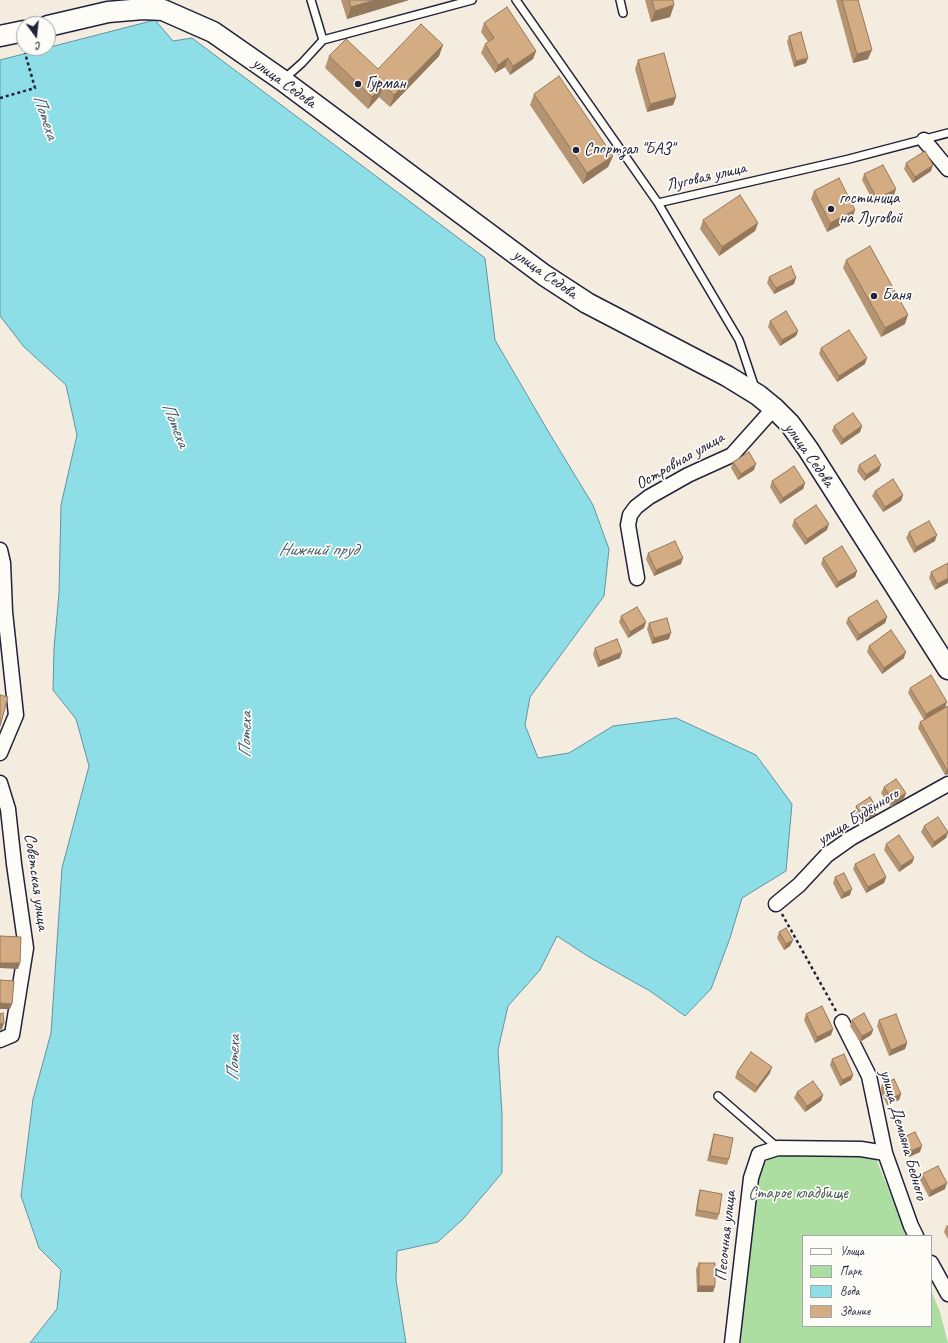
<!DOCTYPE html>
<html>
<head>
<meta charset="utf-8">
<style>
	body { margin:0 }
	#map { position:relative; width:948px; height:1343px; overflow:hidden; background:#f5ece0; font-family:Caveat,sans-serif }
	canvas { display:block }
	.legend { position:absolute; left:802px; top:1235px; width:130px; height:92px; box-sizing:border-box; background:#fdfcf7; border:1px solid #a5a5ac; margin:0; padding:5px 7px; list-style:none; font-size:12px; color:#22223b }
	.legend li { display:flex; align-items:center; gap:8px; height:20px }
	.legend b { width:20px; border:1px solid #a5a5ac }
	.north { position:absolute; left:16px; top:16px; width:40px; height:40px; box-sizing:border-box; background:#fdfcf7; border:1px solid #a5a5ac; border-radius:50%; rotate:165deg; font-size:11px; font-weight:700; line-height:16px; text-align:center; color:#22223b }
	.north::after { content:''; display:block; margin:auto; width:14px; height:18px; background:#22223b; clip-path:polygon(50% 0,100% 100%,50% 72%,0 100%) }
</style>
</head>
<body>
<div id="map">
<canvas width="948" height="1343"></canvas>
<ul class="legend">
<li><b style="height:5px;background:#fdfcf7"></b>Улица</li>
<li><b style="height:11px;background:#abdea0"></b>Парк</li>
<li><b style="height:11px;background:#8ddee6"></b>Вода</li>
<li><b style="height:11px;background:#d3ac84"></b>Здание</li>
</ul>
<div class="north">С</div>
</div>
<script>
const g = document.querySelector('canvas').getContext('2d');
g.lineJoin = 'round';
function fill(path, color) { g.fillStyle = color; g.fill(path, 'evenodd'); }
const toPath = rows => new Path2D(rows.map(r => 'M' + r).join(''));
function trace(path, color, width, dash) { g.strokeStyle = color; g.lineWidth = width; g.lineCap = dash ? 'butt' : 'round'; g.setLineDash(dash || []); g.stroke(path); }
function label(font, color, halo, rows, align = 'center') {
  g.font = font + ' Caveat,sans-serif'; g.lineWidth = 3.5; g.setLineDash([]); g.textBaseline = 'middle'; g.strokeStyle = halo; g.fillStyle = color; for (const [text, x, y, turn = 0] of rows) {
    g.save(); g.translate(x, y); g.rotate((+turn || 0) * Math.PI / 180); g.textAlign = isNaN(turn) ? turn : align; if (halo) g.strokeText(text, 0, 0); g.fillText(text, 0, 0); g.restore();
  }
}
const green = toPath([
	[777,1152,868,1154,876,1159,908,1236,803,1236,803,1326,931,1326,931,1290,940,1312,948,1343,737,1343,744,1253,760,1167]
]);
const water = toPath([
	[155,20,173,41,192,38,485,258,495,340,551,436,593,505,609,549,604,596,530,697,525,725,538,758,569,753,613,726,676,718,756,755,792,804,786,871,742,898,730,938,711,989,685,1016,650,991,589,957,557,936,540,970,508,1006,498,1050,502,1113,502,1173,463,1219,438,1242,397,1251,396,1280,406,1343,30,1343,57,1309,61,1270,39,1248,21,1196,33,1099,51,1033,62,868,89,766,76,719,53,690,54,648,59,593,61,505,77,435,66,385,24,347,0,316,0,60,155,20]
]);
const path = toPath([
	[0,98,35,88,25,53],
	[782,914,836,1011]
]);
const service = toPath([
	[311,0,323,40],
	[516,0,658,203],
	[620,0,623,13],
	[284,79,302,63,323,40,472,0],
	[755,388,739,340,658,203,849,159,948,133],
	[718,1096,778,1148]
]);
const minor = toPath([
	[924,140,948,169],
	[0,550,3,563,5,612,16,715,0,753],
	[637,578,628,525,630,515,636,507,649,497,688,475,732,455,774,408],
	[0,783,8,809,14,864,26,948,12,1035,0,1040],
	[776,904,799,885,827,855,851,838,948,784],
	[842,1022,869,1076,885,1153,911,1226,916,1236],
	[931,1263,948,1294],
	[732,1343,751,1178,759,1154,778,1148,861,1149,885,1153]
]);
const secondary = toPath([
	[48,26,108,12,143,9,163,10,213,32,282,80,544,275,587,303,727,376,758,395,774,408,790,424,808,449,948,669],
	[0,36,24,31]
]);
const wall = toPath([
	[341,0,409,0,347,19],
	[645,0,673,0,674,5,670,17,651,22],
	[836,0,858,0,868,59,853,63],
	[484,23,536,51,533,59,510,75,505,67,495,73,481,53,485,44,488,42,481,32],
	[789,36,806,63,794,67,787,42],
	[443,45,439,56,390,107,379,97,368,109,325,68,329,56,378,69],
	[638,60,676,97,673,105,647,112,635,69],
	[534,94,613,156,608,167,583,184,530,105],
	[906,163,931,171,913,183,904,169],
	[864,174,894,195,875,205,862,180],
	[814,191,855,210,852,219,827,232,811,199],
	[703,220,758,223,755,231,719,256,700,229],
	[846,260,905,324,881,337,843,268],
	[769,277,794,284,774,294,767,283],
	[770,321,798,331,796,336,780,346,768,327],
	[821,348,865,364,837,382,819,354],
	[834,426,862,426,860,432,841,445,832,431],
	[733,462,754,470,738,480,731,468],
	[859,465,879,471,864,481,857,471],
	[772,481,805,483,803,489,780,504,770,487],
	[875,491,903,495,901,501,883,512,872,496],
	[794,520,827,530,805,545,792,526],
	[909,532,935,541,914,553,906,538],
	[648,553,681,564,654,576,646,559],
	[823,558,857,571,855,577,836,588,821,564],
	[948,563,935,590,929,578,931,572],
	[621,616,644,628,628,638,619,622],
	[887,617,885,623,857,641,846,623,848,618],
	[649,623,669,639,652,644,647,629],
	[869,646,904,658,882,674,867,652],
	[595,648,620,658,598,667,593,654],
	[910,688,945,708,924,720,908,693],
	[948,706,948,774,945,775,918,728,920,722],
	[884,787,906,793,904,798,891,807,881,793],
	[856,806,877,809,875,815,861,823,854,812],
	[924,826,948,832,946,838,932,848,921,832],
	[886,844,914,858,912,863,899,872,884,850],
	[855,864,886,877,884,883,866,893,853,869],
	[835,877,850,895,841,899,833,883],
	[779,932,793,940,790,946,784,950,777,938],
	[806,1014,833,1029,831,1035,815,1043,804,1020],
	[852,1020,873,1030,871,1035,860,1042,850,1026],
	[879,1020,907,1043,905,1049,889,1056,877,1026],
	[832,1059,853,1075,851,1080,840,1086,830,1065],
	[737,1072,770,1073,755,1093,735,1078],
	[882,1085,901,1094,899,1100,887,1105,880,1090],
	[797,1092,823,1095,821,1101,805,1112,794,1098],
	[714,1134,729,1159,727,1165,707,1161,712,1140],
	[904,1137,920,1152,909,1157,902,1143],
	[922,1174,945,1189,929,1197,920,1180],
	[700,1190,719,1214,717,1220,695,1216,698,1196],
	[948,1225,948,1239,944,1232,946,1226],
	[699,1263,715,1286,713,1292,697,1292,696,1269]
]);
const shadedWall = toPath([
	[375,0,409,0,347,19,351,7],
	[674,5,670,17,651,22,655,11],
	[443,45,439,56,390,107,394,95],
	[872,50,868,59,853,63,857,54],
	[536,51,533,59,510,75,513,66],
	[508,58,505,67,495,73,498,65],
	[808,58,806,63,794,67,796,61],
	[384,85,379,97,368,109,372,97],
	[676,97,673,105,647,112,650,104],
	[613,156,608,167,583,184,587,173],
	[933,165,931,171,913,183,915,177],
	[896,189,894,195,875,205,877,199],
	[855,210,852,219,827,232,830,223],
	[758,223,755,231,719,256,722,247],
	[796,278,794,284,774,294,776,288],
	[908,315,905,324,881,337,885,328],
	[798,331,796,336,780,346,782,340],
	[867,358,865,364,837,382,839,376],
	[862,426,860,432,841,445,843,439],
	[756,464,754,470,738,480,741,474],
	[881,465,879,471,864,481,866,475],
	[805,483,803,489,780,504,783,498],
	[903,495,901,501,883,512,885,507],
	[829,524,827,530,805,545,807,539],
	[937,535,935,541,914,553,916,547],
	[683,558,681,564,654,576,656,570],
	[857,571,855,577,836,588,838,582],
	[948,578,948,583,935,590,937,584],
	[887,617,885,623,857,641,859,635],
	[646,622,644,628,628,638,630,632],
	[671,633,669,639,652,644,654,638],
	[622,652,620,658,598,667,600,661],
	[906,652,904,658,882,674,884,668],
	[947,702,945,708,924,720,926,714],
	[948,769,948,774,945,775,947,770],
	[906,793,904,798,891,807,893,801],
	[877,809,875,815,861,823,863,817],
	[948,832,946,838,932,848,934,842],
	[914,858,912,863,899,872,901,866],
	[886,877,884,883,866,893,868,887],
	[852,889,850,895,841,899,844,893],
	[793,940,790,946,784,950,786,944],
	[0,963,20,963,18,969,0,968],
	[0,1003,12,1004,10,1009,0,1009],
	[4,1023,2,1029,0,1030,0,1024],
	[833,1029,831,1035,815,1043,817,1037],
	[873,1030,871,1035,860,1042,862,1036],
	[907,1043,905,1049,889,1056,891,1050],
	[772,1067,770,1073,755,1093,757,1087],
	[853,1075,851,1080,840,1086,842,1080],
	[901,1094,899,1100,887,1105,889,1099],
	[823,1095,821,1101,805,1112,807,1106],
	[922,1146,920,1152,909,1157,911,1151],
	[947,1183,945,1189,929,1197,931,1191],
	[699,1286,715,1286,713,1292,697,1292]
]);
const building = toPath([
	[349,0,375,0,351,7,349,0],
	[652,0,673,0,674,5,655,11,652,0],
	[842,0,858,0,872,50,857,54,842,0],
	[507,7,536,51,513,66,508,58,498,65,485,44,494,38,484,23,507,7],
	[421,24,443,45,394,95,384,85,372,97,329,56,346,39,378,69,421,24],
	[801,32,808,58,796,61,789,36,801,32],
	[664,53,676,97,650,104,638,60,664,53],
	[559,76,613,156,587,173,534,94,559,76],
	[925,151,933,165,915,177,906,163,925,151],
	[883,165,896,189,877,199,864,174,883,165],
	[839,178,855,210,830,223,814,191,839,178],
	[740,195,758,223,722,247,703,220,740,195],
	[870,246,908,315,885,328,846,260,870,246],
	[791,266,796,278,776,288,769,277,791,266],
	[786,311,798,331,782,340,770,321,786,311],
	[849,330,867,358,839,376,821,348,849,330],
	[853,413,862,426,843,439,834,426,853,413],
	[749,452,756,464,741,474,733,462,749,452],
	[875,455,881,465,866,475,859,465,875,455],
	[794,466,805,483,783,498,772,481,794,466],
	[893,479,903,495,885,507,875,491,893,479],
	[816,505,829,524,807,539,794,520,816,505],
	[929,521,937,535,916,547,909,532,929,521],
	[675,541,683,558,656,570,648,553,675,541],
	[842,546,857,571,838,582,823,558,842,546],
	[948,563,948,578,937,584,931,572,948,563],
	[877,600,887,617,859,635,848,618,877,600],
	[637,607,646,622,630,632,621,616,637,607],
	[667,618,671,633,654,638,649,623,667,618],
	[891,630,906,652,884,668,869,646,891,630],
	[617,639,622,652,600,661,595,648,617,639],
	[931,675,947,702,926,714,910,688,931,675],
	[0,695,8,697,0,726,0,695],
	[948,706,948,769,947,770,920,722,948,706],
	[896,779,906,793,893,801,884,787,896,779],
	[870,797,877,809,863,817,856,806,870,797],
	[938,817,948,832,934,842,924,826,938,817],
	[899,835,914,858,901,866,886,844,899,835],
	[874,854,886,877,868,887,855,864,874,854],
	[844,873,852,889,844,893,835,877,844,873],
	[786,928,793,940,786,944,779,932,786,928],
	[0,936,21,937,20,963,0,963,0,936],
	[0,980,14,981,12,1004,0,1003,0,980],
	[822,1006,833,1029,817,1037,806,1014,822,1006],
	[3,1013,4,1023,0,1024,0,1014,3,1013],
	[864,1013,873,1030,862,1036,852,1020,864,1013],
	[896,1014,907,1043,891,1050,879,1020,896,1014],
	[751,1052,772,1067,757,1087,737,1072,751,1052],
	[844,1054,853,1075,842,1080,832,1059,844,1054],
	[894,1079,901,1094,889,1099,882,1085,894,1079],
	[813,1081,823,1095,807,1106,797,1092,813,1081],
	[915,1132,922,1146,911,1151,904,1137,915,1132],
	[714,1134,733,1138,729,1159,710,1156,714,1134],
	[938,1166,947,1183,931,1191,922,1174,938,1166],
	[700,1190,722,1194,719,1214,697,1210,700,1190],
	[699,1263,715,1263,715,1286,699,1286,699,1263]
]);
const markers = [
	[358,84,4,"#22223b"],
	[576,150,4,"#22223b"],
	[831,209,4,"#22223b"],
	[874,296,4,"#22223b"]
];
const streetNames = [
	["улица Седова",284,83,36],
	["Луговая улица",706,177,-13],
	["улица Седова",545,274,35],
	["улица Седова",809,455,55],
	["Островная улица",680,461,-30],
	["улица Будённого",858,817,-32],
	["Советская улица",36,882,82],
	["улица Демьяна Бедного",903,1135,74],
	["Песочная улица",726,1236,-84]
];
const poiNames = [
	["Гурман",366,84],
	["Спортзал \"БАЗ\"",584,150],
	["гостиница",839,199],
	["на Луговой",839,219],
	["Баня",882,296]
];
const parkNames = [
	["Старое кладбище",798,1194]
];
const waterNames = [
	["Потеха",45,117,71],
	["Потеха",175,425,68],
	["Нижний пруд",318,550],
	["Потеха",246,735,-89],
	["Потеха",234,1058,-88]
];
fill(green, '#abdea0');
fill(water, '#8ddee6');
trace(water, '#6293a2', 1);
trace(service, '#22223b', 10);
trace(minor, '#22223b', 17);
trace(secondary, '#22223b', 23);
trace(path, '#22223b', 2.5, [3, 3]);
trace(service, '#fdfcf7', 7);
trace(minor, '#fdfcf7', 14);
trace(secondary, '#fdfcf7', 20);
fill(wall, '#b59472');
fill(shadedWall, '#94785c');
fill(building, '#d3ac84');
trace(building, '#94785c', 1);
for (const [x, y, r, color] of markers) { const dot = new Path2D(); dot.arc(x, y, r, 0, 2 * Math.PI); g.fillStyle = color; g.fill(dot); trace(dot, '#fdfcf7', 1.5); }
label('17px', '#22223b', '#fdfcf7', streetNames);
label('17px', '#22223b', '#fdfcf7', poiNames, 'left');
label('17px', '#4b5a59', '#fdfcf7', parkNames);
label('italic 18px', '#425a6e', '#fdfcf7', waterNames);
</script>
</body>
</html>
